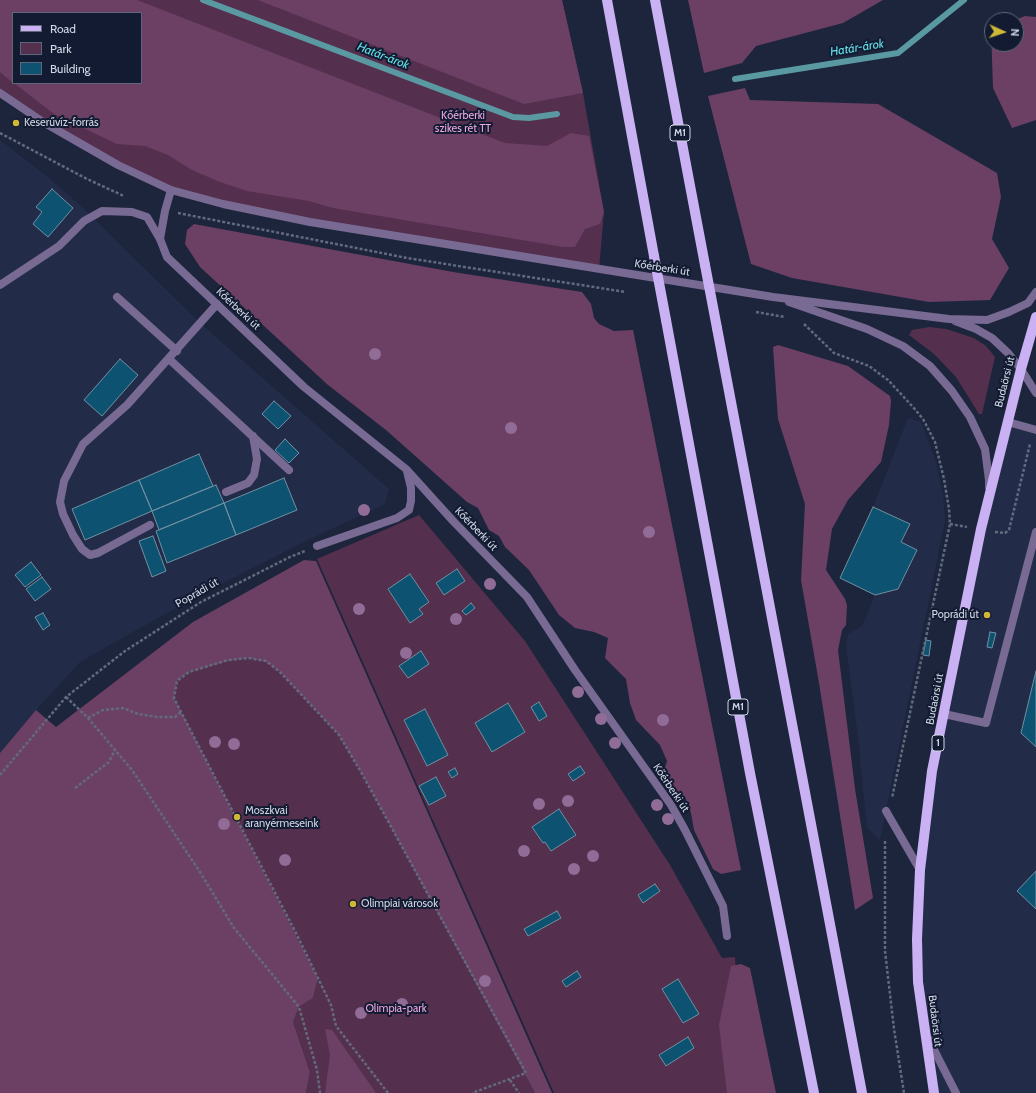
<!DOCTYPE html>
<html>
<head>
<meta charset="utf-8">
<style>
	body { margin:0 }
	#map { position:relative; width:1036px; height:1093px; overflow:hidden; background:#1c253c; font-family:Cabin,sans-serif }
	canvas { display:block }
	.legend { position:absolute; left:12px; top:12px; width:130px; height:72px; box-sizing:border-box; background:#121b31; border:1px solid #5e6679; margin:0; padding:5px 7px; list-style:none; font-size:12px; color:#d0d7e6 }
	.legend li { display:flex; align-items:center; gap:8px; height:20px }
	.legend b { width:20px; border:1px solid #5e6679 }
	.north { position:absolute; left:984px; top:12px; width:40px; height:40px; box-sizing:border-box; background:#121b31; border:1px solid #5e6679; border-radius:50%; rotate:93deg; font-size:11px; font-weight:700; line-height:16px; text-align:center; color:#d0d7e6 }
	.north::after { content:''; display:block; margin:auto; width:14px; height:18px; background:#d0b837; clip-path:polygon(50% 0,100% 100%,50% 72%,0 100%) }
</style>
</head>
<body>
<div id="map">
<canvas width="1036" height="1093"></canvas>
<ul class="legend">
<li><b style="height:5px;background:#c9b1f4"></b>Road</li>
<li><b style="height:11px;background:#552f4e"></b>Park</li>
<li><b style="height:11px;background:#0d5270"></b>Building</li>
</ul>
<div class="north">N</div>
</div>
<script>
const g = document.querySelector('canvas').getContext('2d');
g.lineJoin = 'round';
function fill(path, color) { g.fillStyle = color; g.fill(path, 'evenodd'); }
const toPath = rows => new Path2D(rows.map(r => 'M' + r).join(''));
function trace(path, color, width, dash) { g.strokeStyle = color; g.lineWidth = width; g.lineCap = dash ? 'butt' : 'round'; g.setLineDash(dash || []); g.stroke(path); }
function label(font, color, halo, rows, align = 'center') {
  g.font = font + ' Cabin,sans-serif'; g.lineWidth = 4; g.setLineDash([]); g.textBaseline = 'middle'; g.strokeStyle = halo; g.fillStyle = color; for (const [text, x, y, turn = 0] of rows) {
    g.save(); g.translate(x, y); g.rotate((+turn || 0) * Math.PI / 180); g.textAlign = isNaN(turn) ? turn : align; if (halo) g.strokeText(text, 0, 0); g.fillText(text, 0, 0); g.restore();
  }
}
const built = toPath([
	[0,140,49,178,82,207,201,324,389,489,385,504,308,540,190,600,80,662,36,710,0,753],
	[908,418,921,422,936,462,943,495,945,521,880,840,867,828,858,737,846,646,848,634,862,626,875,595,898,589,917,550,901,542,909,523,873,507],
	[1008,422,1036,430,1036,1093,934,1093,917,939,932,771]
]);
const green = toPath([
	[0,0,562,0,583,93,604,212,599,269,223,204,150,180,0,93],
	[13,13,141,13,141,83,13,83],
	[929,327,946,329,974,338,986,346,995,357,982,414,979,414,956,377,934,354,909,335,912,330],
	[419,515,525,641,670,865,722,958,735,957,737,985,763,1093,554,1093,317,559],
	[248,658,266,662,280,672,339,735,350,752,535,1093,306,1093,310,1072,293,1022,299,1007,313,998,318,978,207,763,195,762,171,692,175,690,177,681,189,672,228,660]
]);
const forest = toPath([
	[0,0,137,0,505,143,547,146,571,133,589,136,604,212,600,224,585,229,575,247,563,247,333,208,309,201,247,191,220,182,192,170,168,155,145,146,117,144,54,114,14,83,141,83,141,13,13,13,13,83,0,72],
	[258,0,562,0,583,93,524,104],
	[688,0,883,0,843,23,756,46,742,63,704,73],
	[1025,16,1036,17,1036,120,1012,128,993,88,991,29,992,44,1016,44,1016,20,1015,20],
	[745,88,750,100,878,104,997,173,1001,197,992,239,1009,268,990,300,929,302,792,278,751,264,708,96],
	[194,224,453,272,582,292,591,304,594,318,599,324,614,331,633,330,741,870,721,874,713,869,694,830,691,813,685,797,671,789,666,780,664,771,667,761,660,745,636,720,630,703,626,679,605,658,608,638,594,632,575,628,559,615,529,570,505,547,499,536,489,530,478,508,467,502,386,430,328,385,200,267,185,244,187,230],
	[778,345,848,366,890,396,891,401,889,425,881,462,848,500,832,529,826,570,845,599,847,605,846,625,842,630,838,650,855,789,873,898,855,910,819,683,801,580,805,504,778,419,773,347],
	[304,560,316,561,552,1093,535,1093,361,772,339,735,280,672,266,662,248,658,228,661,189,672,177,681,174,698,318,978,313,998,299,1007,293,1022,310,1072,306,1093,0,1093,0,753,36,710,56,727,193,622],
	[741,964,750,968,776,1093,727,1093,719,1025,731,966],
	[325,1029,332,1030,376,1093,325,1093,330,1055]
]);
const stream = toPath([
	[203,0,513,117,529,118,557,114],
	[735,79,898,53,964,0]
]);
const building = toPath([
	[52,189,73,208,48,237,33,224,42,212,36,207,52,189],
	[120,359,138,375,102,416,84,400,120,359],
	[274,401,291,416,278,429,262,414,274,401],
	[285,439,299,453,289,463,275,450,285,439],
	[199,454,213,486,152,511,139,480,199,454],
	[284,478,297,510,236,535,224,503,284,478],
	[139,480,152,511,85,540,72,509,139,480],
	[216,485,224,503,159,530,152,511,216,485],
	[224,503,236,535,167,563,156,531,224,503],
	[873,507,910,524,901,542,917,550,898,589,875,595,840,578,873,507],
	[153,536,166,571,152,577,139,541,153,536],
	[31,562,41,575,25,587,15,575,31,562],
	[457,569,465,581,444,595,436,583,457,569],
	[410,574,429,602,419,609,423,614,410,623,388,589,410,574],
	[42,577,51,589,35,601,26,589,42,577],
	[471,603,475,608,466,615,462,611,471,603],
	[43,613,50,625,43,630,35,617,43,613],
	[990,632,996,633,992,648,987,647,990,632],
	[926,640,931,641,929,656,923,655,926,640],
	[421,651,429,664,408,678,399,666,421,651],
	[1036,671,1036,747,1021,733,1036,671],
	[539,702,547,716,539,721,531,707,539,702],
	[508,703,525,732,492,752,475,723,508,703],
	[425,709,448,755,427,766,404,720,425,709],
	[580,766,585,773,573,781,568,774,580,766],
	[455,768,458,774,452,778,448,772,455,768],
	[436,777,446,796,429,805,419,786,436,777],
	[559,809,576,835,551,851,545,842,543,843,532,827,559,809],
	[1036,871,1036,909,1017,891,1036,871],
	[655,884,660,891,643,903,638,895,655,884],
	[557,911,561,918,528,936,524,929,557,911],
	[577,971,581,977,566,987,562,981,577,971],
	[678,979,699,1014,683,1023,662,989,678,979],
	[688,1037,694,1048,666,1066,659,1055,688,1037]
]);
const path = toPath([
	[0,133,87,179,124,196],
	[178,213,407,258,626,292],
	[756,312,785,317],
	[804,324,834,353,869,366,888,380,913,407,923,419,935,442,944,479,949,509,950,524,892,798],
	[950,524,967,527],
	[995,532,1005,533,1009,530,1030,444],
	[66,697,88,718,132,770,200,872,234,928,299,1007,317,1070,320,1093],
	[88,718,103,710,123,708,138,714,157,717,175,717,181,712],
	[0,775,66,697,125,651,201,602,290,557,305,551],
	[75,788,109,762,115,750],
	[885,841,885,951,894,1029,904,1093],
	[510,1080,519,1093],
	[388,1093,336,1026,331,1005,296,933,181,712,174,698,177,681,189,672,228,660,248,658,266,661,280,672,339,735,361,772,526,1073,472,1093]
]);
const service = toPath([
	[0,285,59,246,84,221,102,211,132,212,147,217,160,239],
	[117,297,177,351],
	[169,359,289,470],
	[1021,369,1036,393],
	[1008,422,1036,430],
	[226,492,248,483,254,475,257,459,253,436],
	[150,525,98,553,90,555,82,549,73,535,63,514,60,502,64,481,83,444,127,405,217,304],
	[944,714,986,723,1036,532],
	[886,811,920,870],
	[928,1038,956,1093]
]);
const minor = toPath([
	[171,190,165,211,160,239,167,257,304,387,406,469,454,522,527,597,575,670,671,805,685,830,723,906,727,936],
	[317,546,397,518,409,510,411,501,411,488,407,471]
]);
const tertiary = toPath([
	[0,93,43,122,118,165,171,190,223,204,310,222,773,297,949,319,987,320,1009,312,1028,303,1036,292],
	[789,302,867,329,903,346,930,366,952,391,970,417,985,449,989,480,989,487],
	[955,321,976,329,992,338,1008,353,1021,369]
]);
const primary = toPath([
	[607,0,654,256],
	[655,0,705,265],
	[666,320,750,773,814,1093],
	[717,328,862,1093],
	[934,1093,918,982,917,939,920,870,932,771,981,529,1021,369,1036,317]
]);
const primaryBridge = toPath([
	[654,256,666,320],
	[705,265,717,328]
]);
const trees = [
	[375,354],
	[511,428],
	[364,510],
	[649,532],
	[490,584],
	[359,609],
	[456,619],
	[406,653],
	[578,692],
	[601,719],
	[663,720],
	[215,742],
	[615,743],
	[234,744],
	[568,801],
	[539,804],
	[657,805],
	[668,819],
	[224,824],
	[524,851],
	[593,856],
	[285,860],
	[574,869],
	[485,981],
	[402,1004],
	[361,1013]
];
const markers = [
	[16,123,4,"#d0b837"],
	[987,615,4,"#d0b837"],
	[237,817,4,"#d0b837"],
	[353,904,4,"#d0b837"]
];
const shields = [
	[680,133,20],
	[738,707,20],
	[938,743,12]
];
const shieldNames = [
	["M1",680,133],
	["M1",738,707],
	["1",938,743]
];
const parkNames = [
	["Kőérberki",463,116],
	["szikes rét TT",463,129],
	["Olimpia-park",396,1009]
];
const poiNames = [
	["Keserűvíz-forrás",24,123],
	["Poprádi út",979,615,"right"],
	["Moszkvai",245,811],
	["aranyérmeseink",245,824],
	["Olimpiai városok",361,904]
];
const streetNames = [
	["Kőérberki út",662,268,9],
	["Kőérberki út",238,309,43],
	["Budaörsi út",1005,382,-76],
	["Kőérberki út",476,529,46],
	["Poprádi út",197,593,-30],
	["Budaörsi út",935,699,-79],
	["Kőérberki út",671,788,56],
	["Budaörsi út",935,1021,83]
];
const waterNames = [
	["Határ-árok",857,48,-9],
	["Határ-árok",383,56,21]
];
fill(built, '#222c49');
fill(green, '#552f4e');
fill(forest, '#6c4064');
trace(stream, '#5a99a1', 6);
fill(building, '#0d5270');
trace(building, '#7090a2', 1);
trace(path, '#626a7e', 2.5, [3, 2]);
trace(service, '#786a92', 8);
trace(minor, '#786a92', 8);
trace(tertiary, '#786a92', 8);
trace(primary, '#c9b1f4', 10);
trace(primaryBridge, '#c9b1f4', 10);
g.fillStyle = '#906c96';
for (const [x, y] of trees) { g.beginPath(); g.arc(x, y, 6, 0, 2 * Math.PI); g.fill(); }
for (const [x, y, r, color] of markers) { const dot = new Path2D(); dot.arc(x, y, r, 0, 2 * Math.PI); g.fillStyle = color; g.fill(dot); trace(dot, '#121b31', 1.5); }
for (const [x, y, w] of shields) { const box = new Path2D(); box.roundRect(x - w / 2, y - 8, w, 16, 3); g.fillStyle = '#121b31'; g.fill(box); trace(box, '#d0d7e6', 1); }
label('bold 10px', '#d0d7e6', null, shieldNames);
label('11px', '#eea6df', '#121b31', parkNames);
label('11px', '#d0d7e6', '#121b31', poiNames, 'left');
label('11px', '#d0d7e6', '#121b31', streetNames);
label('italic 12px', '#64e1e7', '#121b31', waterNames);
</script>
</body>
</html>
